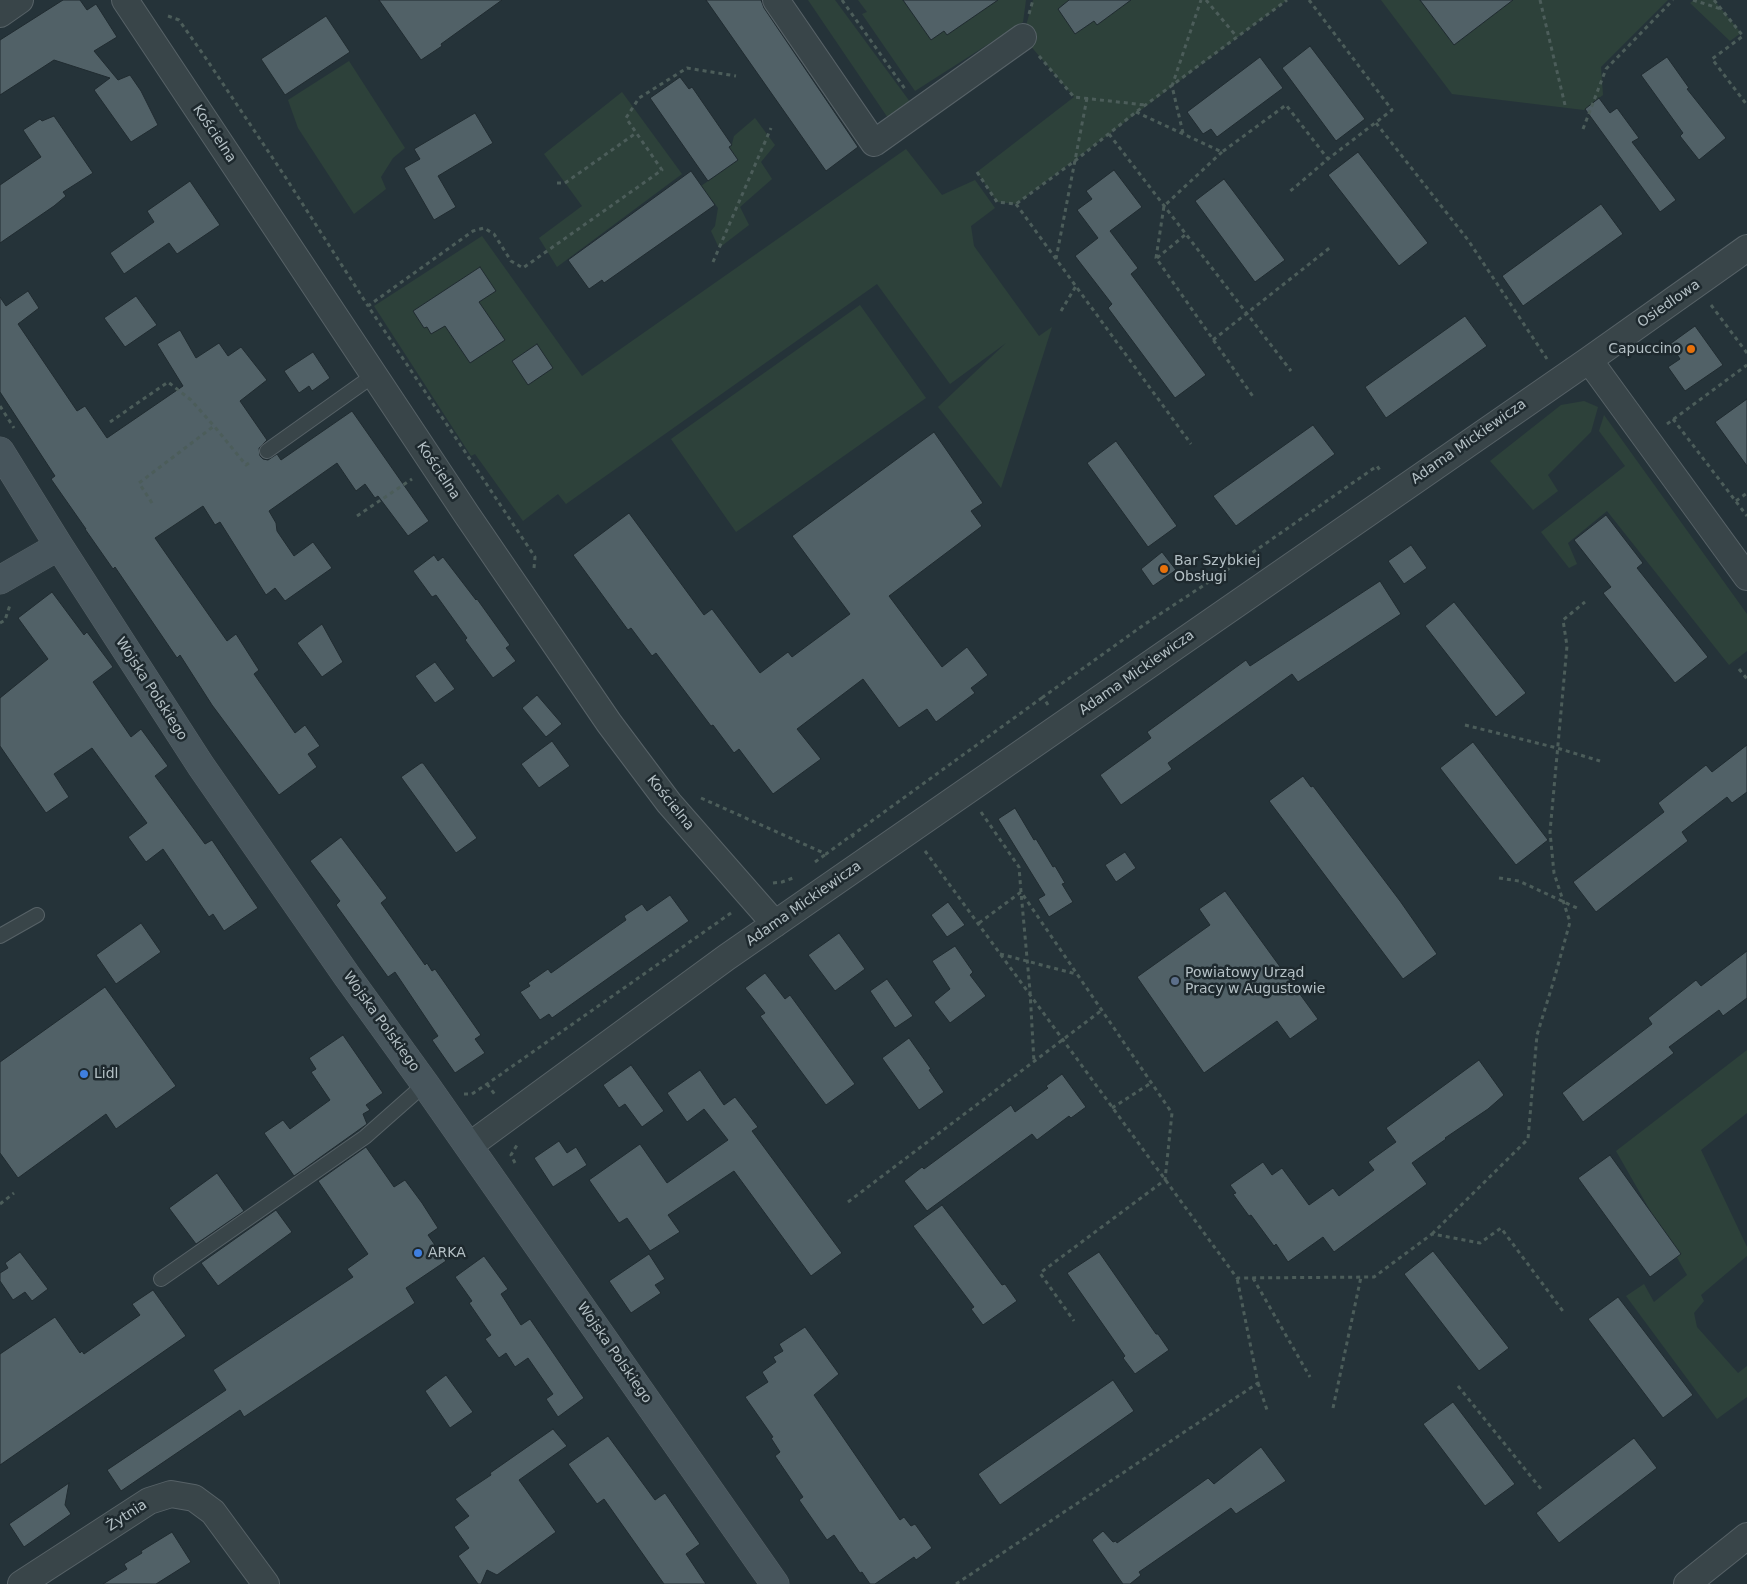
<!DOCTYPE html>
<html>
<head>
<meta charset="utf-8">
<style>
	body { margin:0 }
	canvas { display:block; background:#253339 }
</style>
</head>
<body>
<canvas width="1747" height="1584"></canvas>
<script>
const g = document.querySelector('canvas').getContext('2d');
g.lineJoin = 'round';
function fill(path, color) { g.fillStyle = color; g.fill(path, 'evenodd'); }
const toPath = rows => new Path2D(rows.map(r => 'M' + r).join(''));
function trace(path, color, width, dash) { g.strokeStyle = color; g.lineWidth = width; g.lineCap = dash ? 'butt' : 'round'; g.setLineDash(dash || []); g.stroke(path); }
function label(font, color, halo, rows, align = 'center') {
  g.font = font + ' "DejaVu Sans",sans-serif'; g.lineWidth = 5; g.setLineDash([]); g.textBaseline = 'middle'; g.strokeStyle = halo; g.fillStyle = color; for (const [text, x, y, turn = 0] of rows) {
    g.save(); g.translate(x, y); g.rotate((+turn || 0) * Math.PI / 180); g.textAlign = isNaN(turn) ? turn : align; if (halo) g.strokeText(text, 0, 0); g.fillText(text, 0, 0); g.restore();
  }
}
const green = toPath([
	[808,0,835,0,916,110,888,118],
	[858,0,1026,0,1023,22,915,91,862,14,867,12],
	[1033,0,1287,0,1016,204,997,202,977,172,1074,97,1023,37],
	[1381,0,1668,0,1601,67,1603,95,1584,110,1452,94],
	[1694,0,1714,0,1741,33,1730,41,1690,3],
	[349,61,405,148,393,158,381,177,386,189,354,214,298,128,288,100],
	[622,92,682,174,557,267,539,238,582,206,544,154],
	[755,118,775,145,761,162,772,179,740,207,749,225,719,248,711,231,715,226,718,208,701,186,738,160,729,147,732,144,734,136],
	[906,149,942,195,975,180,995,208,971,226,974,246,1039,336,1052,327,1001,488,938,407,1006,343,950,384,877,284,566,504,558,494,523,521,475,454,471,456,374,306,482,236,582,376],
	[860,305,926,398,736,532,671,439],
	[1584,401,1598,407,1591,432,1548,475,1558,491,1533,510,1490,461,1561,405],
	[1604,415,1747,614,1747,651,1729,665,1607,511,1568,543,1577,564,1569,568,1541,532,1625,466,1599,431],
	[1747,1050,1747,1113,1701,1150,1747,1247,1747,1256,1701,1295,1704,1301,1694,1313,1697,1327,1738,1373,1747,1366,1747,1397,1717,1419,1626,1296,1644,1284,1654,1302,1687,1275,1616,1151]
]);
const building = toPath([
	[63,0,80,0,87,10,96,4,117,37,94,51,118,80,130,75,141,91,158,125,131,142,94,90,110,78,54,60,0,95,0,40,63,0],
	[379,0,502,0,441,44,442,46,421,60,379,0],
	[706,0,761,0,764,8,858,147,826,171,706,0],
	[903,0,998,0,947,35,944,31,931,40,903,0],
	[1069,0,1131,0,1097,25,1094,21,1075,34,1058,9,1069,0],
	[1420,0,1513,0,1454,45,1420,0],
	[326,16,350,52,285,95,261,59,326,16],
	[1310,46,1365,119,1336,141,1282,68,1310,46],
	[1260,57,1283,88,1217,137,1211,129,1203,134,1187,112,1260,57],
	[1667,57,1689,88,1687,89,1726,138,1699,160,1680,136,1683,133,1641,75,1667,57],
	[680,77,689,89,692,87,732,145,729,147,738,160,708,181,650,98,680,77],
	[1599,98,1610,113,1617,108,1639,138,1632,142,1676,200,1660,212,1585,109,1599,98],
	[475,113,493,143,438,176,456,207,434,220,404,168,420,159,414,149,475,113],
	[54,116,93,173,63,192,66,196,54,206,0,243,0,185,41,157,23,130,40,119,42,121,54,116],
	[1358,152,1428,243,1399,266,1328,175,1358,152],
	[1114,170,1142,207,1110,231,1138,268,1131,274,1206,375,1175,398,1108,308,1112,304,1075,256,1098,238,1077,210,1092,199,1086,191,1114,170],
	[691,171,715,205,604,283,602,280,589,289,568,260,691,171],
	[1224,179,1285,260,1255,282,1195,201,1224,179],
	[190,181,220,225,177,254,169,243,124,274,110,253,154,222,147,211,190,181],
	[1601,204,1623,234,1523,306,1502,276,1601,204],
	[480,267,496,291,479,302,505,340,470,363,445,326,431,334,427,327,424,328,413,311,480,267],
	[28,291,39,308,18,324,77,411,85,406,107,438,183,386,157,344,180,330,196,358,219,343,228,356,241,347,267,380,240,401,267,440,259,448,260,456,263,459,268,460,277,454,281,460,352,411,429,521,408,536,378,496,375,498,365,484,356,491,337,463,269,511,276,523,277,531,294,556,313,542,332,568,285,601,275,588,266,595,220,522,215,525,203,506,155,538,227,641,236,634,259,670,254,674,295,733,305,725,320,746,308,754,317,767,279,795,212,705,180,655,177,658,115,567,113,569,85,529,86,529,51,479,55,476,0,392,0,297,6,306,28,291],
	[136,296,157,325,125,347,104,318,136,296],
	[1465,316,1487,346,1386,418,1365,387,1465,316],
	[1695,326,1723,365,1685,391,1668,367,1680,359,1670,344,1695,326],
	[537,344,553,368,528,385,512,361,537,344],
	[313,352,330,378,312,391,309,386,299,393,284,371,313,352],
	[1747,399,1747,466,1715,422,1747,399],
	[1313,425,1335,454,1236,526,1213,496,1313,425],
	[934,432,983,503,971,511,982,526,889,596,942,667,967,647,988,675,971,688,975,693,936,722,927,709,899,728,863,679,797,729,821,759,773,794,739,749,734,753,713,725,711,726,656,653,652,656,631,628,628,630,573,555,629,513,704,615,712,609,760,673,788,652,792,657,850,614,792,536,934,432],
	[1116,441,1177,526,1148,547,1087,463,1116,441],
	[1606,515,1643,563,1637,568,1708,657,1675,683,1603,593,1611,587,1574,540,1606,515],
	[1411,545,1427,568,1404,584,1388,561,1411,545],
	[1162,552,1176,570,1153,586,1141,569,1162,552],
	[434,555,438,561,443,557,476,600,477,599,510,645,506,648,516,661,493,678,465,640,467,638,436,595,432,597,413,571,434,555],
	[1380,581,1401,614,1298,682,1292,674,1168,763,1172,769,1121,805,1100,775,1151,738,1147,732,1246,660,1250,666,1380,581],
	[52,592,84,635,87,632,113,667,93,682,131,737,141,729,168,766,155,776,205,844,212,840,258,908,224,931,213,914,209,917,163,849,146,862,128,837,147,823,92,748,54,774,69,797,46,813,0,746,0,698,48,659,18,618,52,592],
	[1454,602,1526,693,1496,717,1425,626,1454,602],
	[322,624,343,662,322,677,297,643,322,624],
	[435,662,455,689,435,703,415,676,435,662],
	[537,695,562,724,546,737,522,708,537,695],
	[552,741,570,766,539,788,521,764,552,741],
	[1473,742,1548,840,1516,865,1440,768,1473,742],
	[1747,745,1747,792,1732,803,1727,797,1682,832,1688,841,1596,912,1573,882,1664,812,1658,803,1706,765,1712,772,1747,745],
	[421,763,423,763,477,838,456,853,401,777,421,763],
	[1303,776,1311,787,1313,786,1400,901,1437,954,1403,979,1269,801,1303,776],
	[1015,808,1034,840,1036,839,1053,867,1055,866,1065,883,1062,884,1073,902,1049,917,1038,899,1045,895,998,819,1015,808],
	[341,837,387,898,381,903,425,965,427,963,432,971,435,969,481,1035,475,1039,485,1053,455,1073,432,1040,438,1036,395,972,388,977,336,905,340,901,310,861,341,837],
	[1125,852,1136,868,1116,882,1105,865,1125,852],
	[1225,891,1318,1019,1290,1039,1277,1021,1204,1073,1137,977,1210,925,1199,909,1225,891],
	[670,895,689,921,552,1018,549,1014,540,1020,520,992,530,986,528,983,548,969,551,973,626,920,624,916,642,904,647,911,670,895],
	[948,902,965,925,947,937,931,915,948,902],
	[141,923,161,952,116,984,96,955,141,923],
	[839,933,865,969,835,991,808,955,839,933],
	[955,946,973,972,970,975,986,996,950,1023,934,1002,950,989,932,961,955,946],
	[1747,951,1747,998,1723,1016,1719,1010,1669,1047,1674,1053,1583,1122,1562,1093,1652,1024,1648,1018,1696,980,1701,986,1747,951],
	[765,973,785,999,790,995,855,1084,826,1105,760,1016,765,1013,745,988,765,973],
	[887,979,913,1016,895,1028,870,991,887,979],
	[105,987,176,1086,116,1129,106,1114,18,1178,0,1153,0,1062,105,987],
	[343,1035,383,1093,366,1105,370,1110,363,1114,367,1124,294,1176,264,1133,283,1120,290,1129,330,1100,311,1072,316,1069,309,1058,343,1035],
	[909,1038,931,1069,929,1070,944,1092,919,1110,882,1058,909,1038],
	[1479,1060,1504,1095,1488,1109,1445,1138,1446,1139,1412,1163,1427,1184,1334,1252,1323,1237,1288,1262,1276,1244,1274,1246,1251,1215,1249,1216,1233,1194,1236,1193,1230,1185,1263,1162,1272,1175,1282,1168,1309,1205,1333,1188,1339,1196,1374,1170,1368,1162,1396,1142,1386,1128,1479,1060],
	[631,1065,664,1111,642,1127,625,1104,619,1108,603,1085,631,1065],
	[700,1070,724,1105,735,1097,758,1127,752,1131,842,1253,811,1276,734,1171,668,1215,680,1232,650,1251,627,1218,619,1223,589,1180,640,1144,667,1183,728,1140,704,1109,687,1122,667,1093,700,1070],
	[1062,1074,1086,1107,1071,1118,1069,1116,1037,1140,1032,1134,927,1211,904,1181,922,1167,924,1169,1011,1105,1015,1112,1048,1088,1046,1086,1062,1074],
	[559,1141,567,1153,576,1147,587,1165,553,1187,534,1158,559,1141],
	[366,1147,394,1187,405,1180,422,1203,438,1228,428,1235,446,1261,406,1288,415,1303,244,1417,240,1410,121,1491,107,1470,226,1390,213,1370,353,1277,347,1269,368,1254,318,1181,366,1147],
	[1610,1155,1681,1254,1650,1277,1578,1178,1610,1155],
	[217,1173,244,1211,196,1244,169,1208,217,1173],
	[942,1205,1002,1285,1005,1284,1017,1301,983,1325,971,1309,974,1307,913,1226,942,1205],
	[276,1210,292,1232,218,1286,201,1263,276,1210],
	[1433,1251,1509,1348,1479,1371,1404,1274,1433,1251],
	[20,1252,48,1289,32,1301,25,1292,13,1300,0,1281,0,1273,8,1268,5,1263,20,1252],
	[1099,1252,1156,1334,1158,1334,1169,1350,1135,1374,1123,1358,1125,1356,1067,1273,1099,1252],
	[649,1254,665,1279,655,1285,661,1293,631,1313,609,1281,649,1254],
	[484,1256,508,1289,501,1294,521,1325,530,1319,584,1398,558,1417,546,1399,553,1394,528,1358,515,1367,506,1353,499,1358,485,1339,491,1335,469,1303,472,1301,455,1277,484,1256],
	[153,1290,186,1336,0,1465,0,1354,55,1317,80,1353,82,1351,84,1354,140,1315,132,1304,153,1290],
	[1618,1297,1693,1395,1663,1418,1588,1319,1618,1297],
	[805,1327,839,1374,814,1395,900,1520,904,1517,911,1526,915,1524,932,1548,916,1560,914,1557,875,1584,870,1584,862,1572,860,1573,834,1535,827,1540,799,1500,803,1497,775,1456,780,1452,771,1438,773,1437,745,1397,768,1382,762,1372,776,1362,773,1357,783,1351,779,1344,805,1327],
	[446,1375,473,1412,450,1428,425,1391,446,1375],
	[1113,1380,1134,1411,1000,1505,978,1474,1113,1380],
	[1453,1402,1515,1484,1485,1506,1423,1424,1453,1402],
	[553,1429,567,1446,519,1480,556,1532,497,1575,487,1570,481,1584,478,1584,458,1556,469,1548,454,1527,469,1516,455,1499,491,1475,490,1473,553,1429],
	[608,1436,655,1500,665,1493,700,1544,686,1554,706,1584,664,1584,604,1499,597,1504,568,1464,608,1436],
	[1634,1438,1657,1468,1559,1543,1536,1513,1634,1438],
	[1261,1447,1286,1481,1236,1514,1231,1508,1139,1572,1141,1575,1130,1584,1123,1584,1092,1540,1103,1531,1113,1542,1116,1541,1117,1543,1208,1478,1214,1484,1261,1447],
	[69,1483,65,1505,71,1514,24,1547,9,1524,69,1483],
	[172,1532,191,1562,156,1584,103,1584,127,1569,124,1564,142,1553,141,1551,172,1532]
]);
const path = toPath([
	[842,0,905,89],
	[1206,0,1237,37],
	[1309,0,1392,110,1328,159],
	[1540,0,1565,105],
	[1693,0,1721,9],
	[1714,0,1743,36,1712,59,1747,105],
	[1029,14,1033,0],
	[168,16,179,20,205,57,284,175,368,306],
	[1039,56,1074,97,1145,105],
	[1087,98,1056,259,1191,444],
	[1136,112,1222,152,1286,105,1328,159,1288,193],
	[1376,123,1468,240,1547,359],
	[1583,129,1606,69,1673,0],
	[1183,133,1172,86,1201,0],
	[1109,134,1291,371],
	[1222,152,1164,206,1156,258,1254,398],
	[977,172,997,202,1016,204,1076,160,1136,112,1287,0],
	[557,183,565,183,636,133],
	[1016,204,1056,259],
	[1157,258,1185,235],
	[713,262,771,128],
	[1711,305,1747,353],
	[1061,311,1076,286],
	[1213,340,1332,246],
	[0,406,14,428],
	[1673,419,1747,516],
	[110,422,168,382,191,400,214,426],
	[1667,424,1747,365],
	[1736,501,1747,493],
	[152,503,139,483,214,426,246,465,252,461],
	[357,516,412,479],
	[534,568,535,557,368,306,473,231,484,228,494,234,511,261,523,268,662,170,626,118,639,98,687,68,736,76],
	[0,623,5,620,10,605],
	[1739,669,1747,679],
	[1048,705,1043,697,1145,624,1239,562,1377,466,1381,472],
	[1465,725,1557,748,1600,761],
	[701,798,826,854,852,835,855,839],
	[981,812,1019,867,1021,892,1172,1113,1165,1180,1040,1273,1074,1321],
	[851,836,1043,697],
	[925,851,1237,1278,1374,1277,1432,1234,1480,1243,1501,1228,1565,1314],
	[815,862,826,854],
	[1499,878,1519,881,1579,909],
	[773,883,782,882,793,878],
	[979,923,1021,892,1030,991,1034,1062],
	[1000,954,1076,974],
	[487,1084,496,1096],
	[464,1094,472,1094,487,1084,731,913],
	[1112,1108,1151,1083],
	[515,1163,511,1155,517,1145],
	[848,1202,1102,1010],
	[0,1204,14,1193],
	[1432,1234,1528,1139,1537,1035,1553,983,1570,922,1554,873,1550,832,1567,646,1563,620,1585,602],
	[1253,1278,1310,1377],
	[1258,1383,1267,1410],
	[1458,1386,1541,1489],
	[1333,1408,1361,1277],
	[956,1584,1258,1383,1237,1278]
]);
const lane = toPath([
	[267,451,374,375],
	[0,936,37,915],
	[161,1279,365,1137,425,1084]
]);
const street = toPath([
	[125,0,467,515,609,723,669,803,775,924],
	[776,0,874,143,1023,37],
	[0,14,20,0],
	[1589,360,1747,577],
	[469,1146,727,957,1589,360,1747,248],
	[21,1584,149,1501,171,1494,194,1498,213,1512,266,1584],
	[1687,1584,1747,1536]
]);
const secondary = toPath([
	[0,451,59,546,201,766,347,976,425,1084,775,1584],
	[0,580,59,546]
]);
const markers = [
	[1691,349,5,"#e8710a"],
	[1164,569,5,"#e8710a"],
	[1175,981,5,"#5c6f8a"],
	[84,1074,5,"#3f7fe0"],
	[418,1253,5,"#3f7fe0"]
];
const streetNames = [
	["Kościelna",214,134,56],
	["Osiedlowa",1669,304,-35],
	["Adama Mickiewicza",1469,442,-35],
	["Kościelna",438,471,56],
	["Adama Mickiewicza",1137,673,-35],
	["Wojska Polskiego",151,689,57],
	["Kościelna",670,803,51],
	["Adama Mickiewicza",804,904,-35],
	["Wojska Polskiego",381,1022,54],
	["Wojska Polskiego",614,1353,55],
	["Żytnia",127,1516,-33]
];
const poiNames = [
	["Capuccino",1681,349,"right"],
	["Bar Szybkiej",1174,561],
	["Obsługi",1174,577],
	["Powiatowy Urząd",1185,973],
	["Pracy w Augustowie",1185,989],
	["Lidl",94,1074],
	["ARKA",428,1253]
];
fill(green, '#2d413a');
fill(building, '#516167');
trace(building, '#202b30', 1);
trace(lane, '#576267', 16);
trace(street, '#576267', 28);
trace(secondary, '#576267', 29);
trace(path, '#4c5d5a', 3, [4, 4]);
trace(lane, '#394549', 14);
trace(street, '#394549', 26);
trace(secondary, '#47555c', 28);
for (const [x, y, r, color] of markers) { const dot = new Path2D(); dot.arc(x, y, r, 0, 2 * Math.PI); g.fillStyle = color; g.fill(dot); trace(dot, '#1e292e', 2); }
label('14px', '#b4c0c5', '#1e292e', streetNames);
label('14px', '#b4c0c5', '#1e292e', poiNames, 'left');
</script>
</body>
</html>
